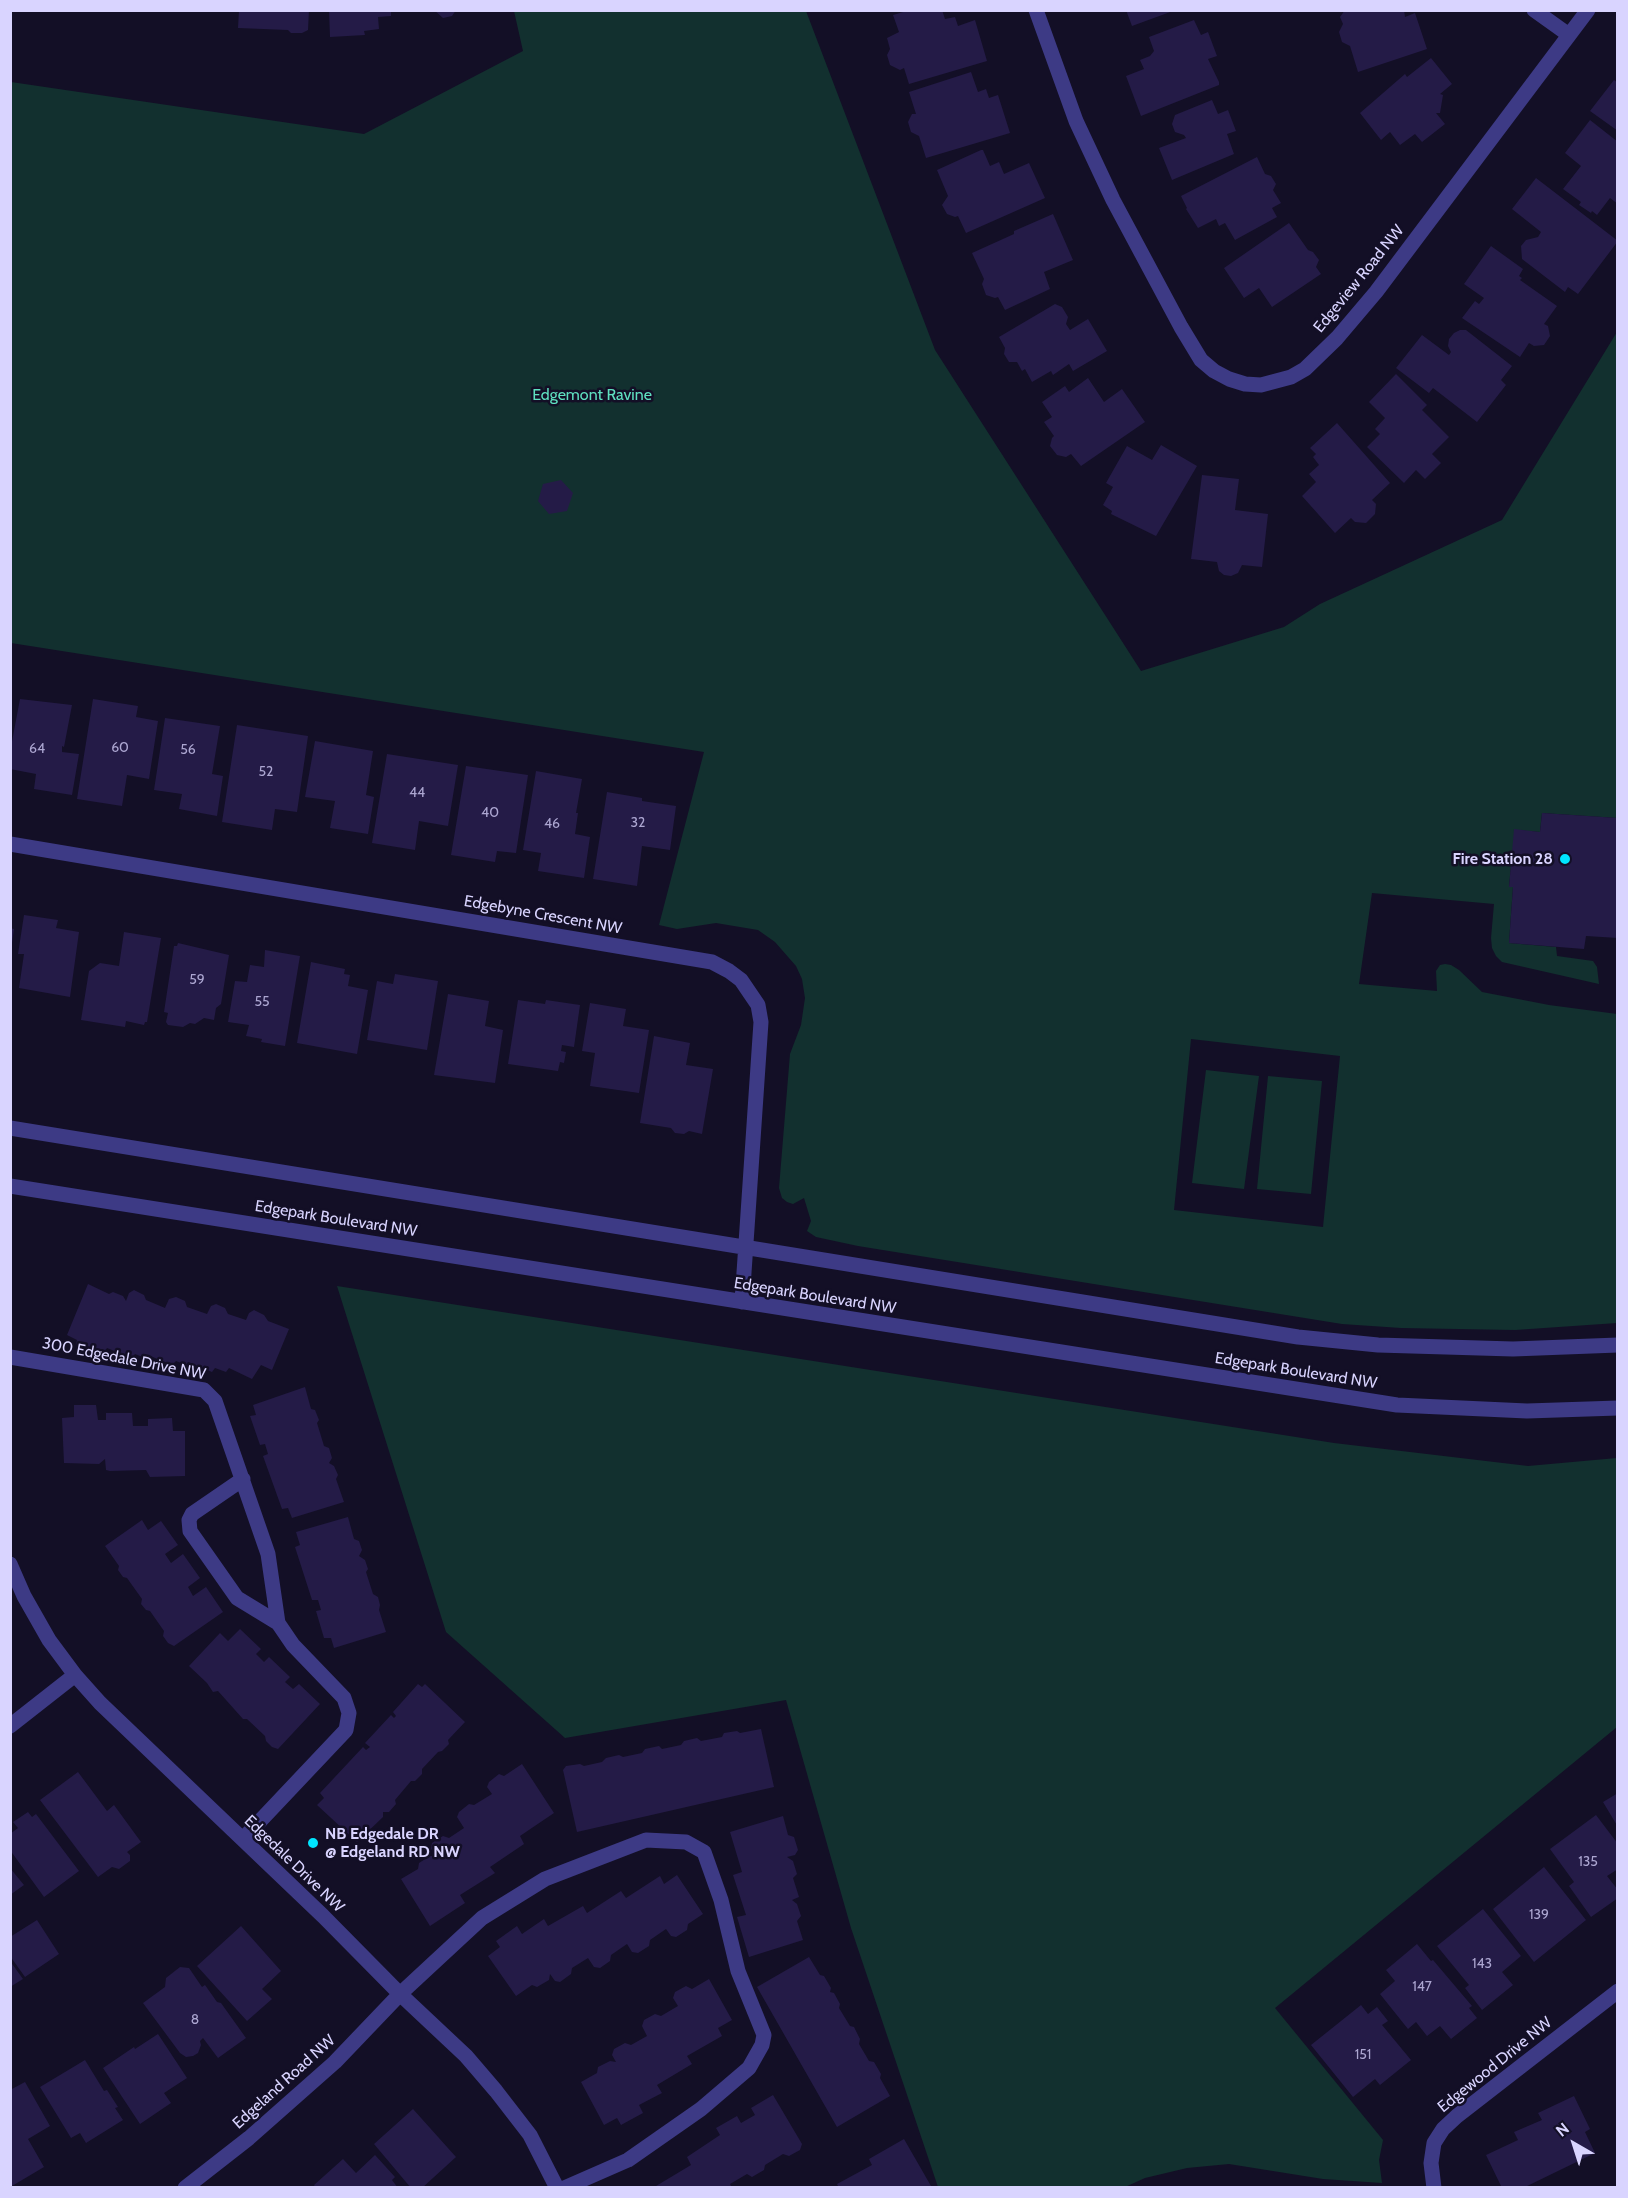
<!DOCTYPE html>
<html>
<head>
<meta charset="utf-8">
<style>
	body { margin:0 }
	#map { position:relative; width:1628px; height:2198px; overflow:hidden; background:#130f26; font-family:Cabin,sans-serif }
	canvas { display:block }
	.frame { position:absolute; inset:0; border:12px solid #d9d4ff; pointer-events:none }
	.north { position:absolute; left:1544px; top:2114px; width:60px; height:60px; -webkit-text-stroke:4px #130f26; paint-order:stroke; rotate:321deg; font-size:16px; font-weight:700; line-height:24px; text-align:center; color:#d9d4ff }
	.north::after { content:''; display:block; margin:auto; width:21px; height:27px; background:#d9d4ff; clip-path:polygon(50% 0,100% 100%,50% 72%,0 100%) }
</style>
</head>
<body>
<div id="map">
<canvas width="1628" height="2198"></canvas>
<div class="frame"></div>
<div class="north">N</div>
</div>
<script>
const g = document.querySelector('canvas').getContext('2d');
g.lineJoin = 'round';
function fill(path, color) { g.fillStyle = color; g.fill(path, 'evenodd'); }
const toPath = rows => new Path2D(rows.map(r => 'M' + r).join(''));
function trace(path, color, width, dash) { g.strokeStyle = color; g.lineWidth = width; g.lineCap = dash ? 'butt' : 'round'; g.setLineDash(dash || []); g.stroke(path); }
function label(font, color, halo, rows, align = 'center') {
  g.font = font + ' Cabin,sans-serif'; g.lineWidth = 5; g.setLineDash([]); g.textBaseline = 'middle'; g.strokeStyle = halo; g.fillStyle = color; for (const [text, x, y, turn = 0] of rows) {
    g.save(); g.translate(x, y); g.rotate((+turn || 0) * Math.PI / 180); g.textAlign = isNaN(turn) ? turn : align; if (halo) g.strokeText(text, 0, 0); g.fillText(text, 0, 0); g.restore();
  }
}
const green = toPath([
	[514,11,806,11,935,350,1141,671,1284,627,1320,604,1502,520,1617,332,1617,818,1542,813,1540,832,1515,830,1509,886,1513,887,1509,943,1556,947,1557,956,1593,961,1597,967,1599,984,1502,962,1496,956,1492,948,1491,938,1494,904,1372,893,1359,984,1437,991,1436,971,1440,965,1445,964,1451,965,1459,970,1482,992,1549,1005,1617,1014,1617,1323,1515,1330,1401,1328,1342,1324,858,1246,816,1237,807,1231,811,1221,804,1198,793,1204,787,1202,782,1198,779,1188,790,1054,801,1025,805,998,802,979,796,966,775,942,758,930,716,923,677,929,659,925,704,752,11,643,11,82,364,134,523,51],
	[1191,1039,1340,1056,1323,1227,1174,1210],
	[1206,1070,1259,1076,1244,1189,1192,1183],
	[1268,1076,1322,1081,1311,1194,1257,1189],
	[337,1286,1334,1443,1528,1466,1617,1458,1617,1727,1275,2008,1383,2140,1379,2160,1382,2183,1323,2179,1229,2164,1187,2168,1145,2178,1125,2187,938,2187,851,1928,786,1700,565,1738,446,1632]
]);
const building = toPath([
	[239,10,309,10,308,30,302,33,291,33,288,30,238,28],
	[329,10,391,10,391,16,378,17,379,29,364,31,365,35,330,37],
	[434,10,456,10,452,16,443,18],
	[910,10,942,10,945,19,955,17,958,26,975,20,987,61,909,84,904,68,900,70,890,65,887,55,890,49,887,38,899,32,893,15],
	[1126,10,1173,10,1173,11,1132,26],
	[1345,10,1404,10,1405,17,1415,13,1427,49,1358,72,1350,46,1342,42,1339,32,1343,24,1340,17],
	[1194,20,1201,35,1208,32,1217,56,1208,59,1219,82,1219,85,1141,116,1126,76,1144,69,1140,60,1150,56,1154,51,1149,37],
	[1431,58,1452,84,1440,94,1443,95,1440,113,1436,113,1445,124,1422,142,1415,134,1400,145,1390,132,1381,140,1360,113,1405,74,1407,77],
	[971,72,978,92,986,89,989,98,998,95,1010,133,926,158,919,136,911,132,908,122,912,114,916,114,909,92],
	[1614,80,1618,83,1618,131,1590,111],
	[1212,100,1218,114,1228,110,1236,131,1227,134,1234,154,1172,180,1159,148,1186,138,1184,135,1175,132,1172,124,1175,115],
	[1590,120,1618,142,1618,204,1610,198,1597,215,1592,211,1591,213,1579,205,1581,202,1563,189,1581,166,1565,153],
	[981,150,983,150,990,166,999,162,1004,174,1029,163,1045,198,966,233,958,216,955,217,947,214,942,205,948,196,937,170],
	[1257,157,1265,174,1271,176,1276,184,1273,190,1281,203,1272,208,1277,217,1235,240,1225,223,1219,226,1216,219,1198,228,1186,209,1187,208,1181,196],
	[1536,178,1618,241,1578,294,1568,287,1565,292,1522,259,1521,246,1526,240,1538,237,1541,232,1512,209],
	[1053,214,1073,260,1044,272,1050,289,1005,310,998,297,995,298,986,295,982,284,984,279,972,253,1014,234,1014,231],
	[1289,223,1308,250,1313,252,1319,260,1316,267,1321,274,1272,307,1259,288,1244,298,1224,268],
	[1491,246,1523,269,1519,276,1522,278,1520,280,1557,306,1544,324,1548,326,1550,336,1544,345,1534,346,1529,343,1520,357,1462,318,1475,301,1479,304,1484,298,1464,284],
	[1055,304,1062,307,1068,317,1066,324,1070,330,1088,319,1107,351,1073,371,1069,364,1053,375,1051,371,1032,382,1025,369,1022,371,1017,362,1009,362,1004,354,1005,348,999,337],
	[1460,330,1466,330,1512,366,1501,380,1506,385,1477,422,1433,388,1429,393,1396,368,1422,335,1449,355,1451,352,1448,346,1449,339,1454,333],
	[1396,374,1427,405,1422,410,1449,437,1432,454,1441,463,1425,479,1416,470,1404,483,1367,447,1380,434,1375,429,1385,418,1369,402],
	[1088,378,1104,402,1122,389,1145,422,1081,466,1071,454,1066,457,1057,455,1050,446,1052,438,1054,436,1044,422,1052,417,1042,402,1065,386,1069,392],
	[1337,423,1390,483,1372,500,1376,504,1375,514,1366,523,1355,522,1351,518,1335,533,1302,496,1316,482,1309,474,1319,465,1313,457,1316,454,1310,448],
	[1161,445,1197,466,1156,536,1111,514,1112,511,1103,505,1113,487,1106,483,1127,446,1152,460],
	[1202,475,1239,479,1235,510,1268,514,1262,567,1242,565,1238,573,1231,576,1224,575,1219,571,1217,562,1191,559],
	[561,480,573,493,567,511,549,514,538,501,543,484],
	[20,699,72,705,64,747,62,746,62,752,79,754,72,795,34,789,36,774,10,769,10,752],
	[93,699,138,706,136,717,158,721,149,779,127,775,122,806,77,799],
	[165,718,220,726,212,774,223,776,217,816,179,809,182,794,154,790],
	[237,725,308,736,297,812,275,809,272,830,222,822],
	[315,741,373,751,366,795,374,797,368,834,330,828,335,801,305,797],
	[387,754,458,765,448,826,419,821,415,850,372,843],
	[466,766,528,775,516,853,497,851,495,862,451,855],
	[536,771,582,779,576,813,578,813,575,834,590,837,584,878,538,871,541,853,523,850],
	[607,792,642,798,642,801,676,806,670,850,642,846,637,886,593,879],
	[1542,813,1618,818,1618,938,1586,936,1584,949,1509,943,1513,887,1509,887,1514,829,1540,832],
	[24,915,58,920,56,928,79,932,70,997,19,988,24,954,18,954],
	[10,928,14,929,12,943,10,943],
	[124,932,161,938,147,1022,145,1022,144,1025,126,1021,125,1027,81,1020,89,971,100,963,119,966],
	[178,943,229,955,221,1004,216,1008,214,1020,204,1018,195,1024,190,1023,183,1027,168,1025,166,1022,168,1013,164,1012,174,946,177,946],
	[265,950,300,956,285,1046,261,1042,262,1039,246,1036,249,1025,228,1022,235,981,247,982,250,965,264,967],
	[311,962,345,969,344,974,350,975,348,986,368,990,357,1054,297,1043],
	[395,974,438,981,427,1050,367,1040,377,981,393,984],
	[448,994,489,1001,485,1026,503,1030,495,1083,434,1075],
	[518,1000,545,1004,546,1000,580,1005,574,1047,562,1045,561,1051,566,1052,564,1063,560,1062,558,1071,508,1064],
	[590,1003,626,1009,623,1026,649,1030,639,1093,590,1086,595,1053,582,1051],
	[654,1036,690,1043,686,1065,713,1069,702,1134,689,1131,684,1134,675,1133,671,1128,640,1123],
	[88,1284,109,1294,113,1292,123,1296,126,1301,129,1293,134,1290,144,1295,146,1300,165,1308,169,1299,176,1297,185,1301,187,1307,207,1314,211,1306,216,1304,225,1308,228,1314,246,1320,249,1313,254,1310,264,1315,268,1321,289,1329,272,1370,261,1365,252,1379,229,1368,226,1372,215,1368,212,1372,188,1362,186,1365,176,1361,172,1365,148,1355,145,1358,135,1354,132,1358,107,1348,102,1356,76,1344,77,1340,67,1335],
	[305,1387,311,1409,315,1410,319,1420,317,1423,324,1446,329,1448,332,1458,329,1463,334,1466,338,1475,336,1479,344,1502,292,1518,288,1508,282,1509,263,1456,268,1454,265,1444,260,1445,250,1416,256,1415,253,1405],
	[74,1405,96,1405,98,1420,106,1420,106,1413,132,1413,133,1426,148,1426,148,1419,172,1418,173,1431,185,1431,185,1476,150,1477,146,1470,110,1471,106,1470,105,1459,99,1464,64,1463,62,1418,74,1417],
	[348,1517,354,1539,359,1541,362,1550,359,1556,365,1560,368,1569,366,1572,373,1594,378,1597,380,1605,379,1610,386,1632,334,1648,331,1638,324,1638,316,1611,321,1610,318,1600,312,1600,295,1547,300,1545,296,1532],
	[142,1520,148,1530,161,1521,178,1545,165,1554,171,1563,183,1554,200,1578,188,1587,193,1596,206,1587,223,1612,174,1646,168,1643,163,1636,164,1631,150,1611,146,1610,141,1604,142,1599,127,1578,123,1577,118,1570,119,1566,105,1546],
	[240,1629,261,1649,256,1654,264,1662,269,1657,290,1677,285,1682,293,1689,299,1684,320,1704,278,1749,272,1747,266,1741,265,1736,247,1719,243,1719,218,1691,213,1692,207,1683,189,1666,220,1633,228,1641],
	[418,1684,422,1687,425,1684,465,1722,448,1740,449,1744,442,1751,438,1752,422,1769,422,1774,415,1781,411,1781,395,1800,396,1804,389,1812,383,1812,383,1817,357,1842,317,1805,324,1798,320,1793,363,1747,366,1750,370,1747,365,1743,391,1715,394,1718,396,1716,393,1712],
	[761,1729,774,1787,577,1832,563,1770,566,1766,580,1764,584,1766,602,1762,606,1758,619,1755,623,1757,642,1753,645,1749,659,1746,662,1749,681,1745,684,1741,697,1738,701,1741,722,1737,724,1733,737,1731,740,1733],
	[522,1764,554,1813,520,1836,524,1844,490,1867,495,1873,460,1895,465,1903,430,1926,401,1879,418,1869,419,1863,430,1856,436,1856,431,1849,432,1843,443,1836,449,1838,464,1828,457,1817,459,1812,469,1804,474,1805,492,1794,487,1787,489,1782,499,1774,504,1776],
	[78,1772,107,1811,114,1805,141,1842,127,1852,130,1855,130,1861,119,1869,112,1867,98,1877,40,1800],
	[1618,1793,1618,1827,1603,1802],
	[28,1812,32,1817,36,1814,79,1871,44,1897,10,1850,10,1834,18,1828,13,1822],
	[1596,1815,1618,1844,1618,1869,1607,1876,1618,1890,1618,1898,1591,1917,1569,1886,1574,1882,1550,1849],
	[783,1816,788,1835,794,1837,798,1850,795,1855,787,1857,793,1861,797,1874,793,1878,799,1897,792,1900,797,1904,801,1916,797,1921,803,1940,749,1957,737,1917,746,1915,733,1875,742,1872,730,1832],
	[1544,1867,1586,1920,1534,1962,1493,1909],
	[10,1868,24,1885,10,1895],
	[677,1875,703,1914,688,1924,687,1930,676,1937,671,1936,666,1929,650,1940,649,1946,638,1953,632,1952,627,1944,611,1955,610,1961,600,1968,594,1967,588,1958,572,1968,571,1974,560,1982,555,1981,550,1974,549,1980,537,1987,532,1985,516,1996,488,1956,500,1947,496,1941,517,1926,522,1934,544,1919,548,1926,583,1906,587,1913,621,1891,626,1898,660,1876,664,1884],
	[1483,1909,1521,1956,1502,1972,1513,1985,1482,2010,1465,1988,1469,1985,1437,1946],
	[37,1920,59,1954,25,1977,10,1956,10,1937],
	[241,1926,281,1971,262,1989,272,1999,247,2021,197,1966],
	[1417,1944,1431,1961,1433,1960,1472,2006,1469,2008,1477,2018,1451,2039,1440,2026,1427,2036,1416,2022,1408,2029,1380,1994,1395,1981,1386,1970],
	[809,1957,820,1975,824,1976,831,1988,830,1992,834,1993,840,2004,839,2008,850,2026,854,2027,860,2039,859,2044,869,2061,874,2062,881,2074,880,2078,890,2096,837,2127,757,1987],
	[10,1961,23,1979,10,1987],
	[180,1967,189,1968,202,1987,205,1985,217,2002,221,2003,246,2038,218,2058,203,2038,200,2041,201,2045,198,2053,193,2056,186,2057,180,2053,143,2003,165,1987,166,1978],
	[709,1979,732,2020,718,2028,722,2036,687,2056,692,2064,657,2085,662,2093,639,2105,643,2113,621,2125,617,2118,604,2125,581,2082,597,2073,598,2067,610,2061,616,2062,612,2055,614,2049,625,2043,631,2045,647,2036,642,2026,644,2020,655,2014,661,2016,678,2006,673,1998,675,1992,686,1986,692,1989],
	[1361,2005,1368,2014,1377,2007,1388,2021,1382,2025,1411,2060,1380,2085,1375,2079,1353,2097,1311,2045],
	[158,2034,187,2078,164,2093,171,2103,140,2124,103,2068,134,2047,135,2049],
	[85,2060,104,2091,107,2090,118,2107,115,2108,123,2120,86,2143,80,2133,71,2138,40,2087],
	[25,2082,50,2126,28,2139,44,2167,12,2186,10,2090],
	[773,2095,802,2144,800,2150,789,2156,783,2154,765,2165,764,2170,752,2177,747,2174,730,2184,732,2188,657,2188,656,2186,691,2165,687,2157,720,2135,716,2128,737,2116,741,2123,755,2115,751,2108],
	[1574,2096,1590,2129,1585,2132,1595,2153,1523,2188,1502,2188,1486,2155,1518,2140,1514,2132,1542,2120,1538,2113],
	[413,2109,456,2157,422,2188,411,2188,374,2144],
	[904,2139,931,2186,928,2188,839,2188,837,2184,872,2165,869,2159],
	[375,2155,395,2177,392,2180,398,2188,316,2188,314,2185,343,2159,356,2173]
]);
const minor = toPath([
	[1036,10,1076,121,1113,200,1181,327,1201,360,1214,371,1229,379,1245,384,1261,385,1291,377,1305,369,1337,338,1376,292,1588,10],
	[1534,10,1569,35],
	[10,844,712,962,729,971,741,980,758,1005,761,1022,742,1302],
	[10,1128,1298,1337,1378,1345,1513,1349,1618,1345],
	[10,1186,1397,1405,1527,1411,1618,1408],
	[10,1357,204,1390,215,1401,268,1554,278,1623,293,1645,344,1698,349,1713,346,1730,243,1839],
	[243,1479,192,1514,189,1520,190,1531,237,1598,278,1623],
	[10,1564,24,1596,49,1640,75,1675,100,1703,323,1916,400,1994,466,2056,496,2091,530,2135,557,2188],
	[10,1726,75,1675],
	[185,2188,249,2138,335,2062,400,1994,482,1918,545,1879,646,1840,686,1842,704,1852,721,1900,738,1971,764,2035,762,2045,749,2068,701,2109,628,2160,564,2188],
	[1434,2188,1431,2163,1434,2143,1443,2129,1457,2116,1618,1991]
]);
const markers = [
	[1565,859,6,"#00e5ff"],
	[313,1843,6,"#00e5ff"]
];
const numberNames = [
	["60",120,748],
	["64",37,749],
	["56",188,750],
	["52",266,772],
	["44",417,793],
	["40",490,813],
	["32",638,823],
	["46",552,824],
	["59",197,980],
	["55",262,1002],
	["135",1588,1862],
	["139",1539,1915],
	["143",1482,1964],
	["147",1422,1987],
	["8",195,2020],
	["151",1363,2055]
];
const streetNames = [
	["Edgeview Road NW",1359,279,-51],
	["Edgebyne Crescent NW",543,915,10],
	["Edgepark Boulevard NW",336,1219,9],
	["Edgepark Boulevard NW",815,1296,9],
	["300 Edgedale Drive NW",124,1359,11],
	["Edgepark Boulevard NW",1296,1371,9],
	["Edgedale Drive NW",294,1864,44],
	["Edgewood Drive NW",1495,2065,-39],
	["Edgeland Road NW",284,2082,-42]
];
const parkNames = [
	["Edgemont Ravine",592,395]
];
const poiNames = [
	["Fire Station 28",1553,859],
	["NB Edgedale DR",325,1834,"left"],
	["@ Edgeland RD NW",325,1852,"left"]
];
fill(green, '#12302f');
fill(building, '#241b47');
trace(minor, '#3d3a85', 15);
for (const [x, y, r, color] of markers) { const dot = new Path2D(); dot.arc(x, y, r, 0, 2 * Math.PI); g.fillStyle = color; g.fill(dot); trace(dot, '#130f26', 2); }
label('14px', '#aca6d1', null, numberNames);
label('16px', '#d9d4ff', '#130f26', streetNames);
label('16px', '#5fe0c0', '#130f26', parkNames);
label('bold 16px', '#d9d4ff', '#130f26', poiNames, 'right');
</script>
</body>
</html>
